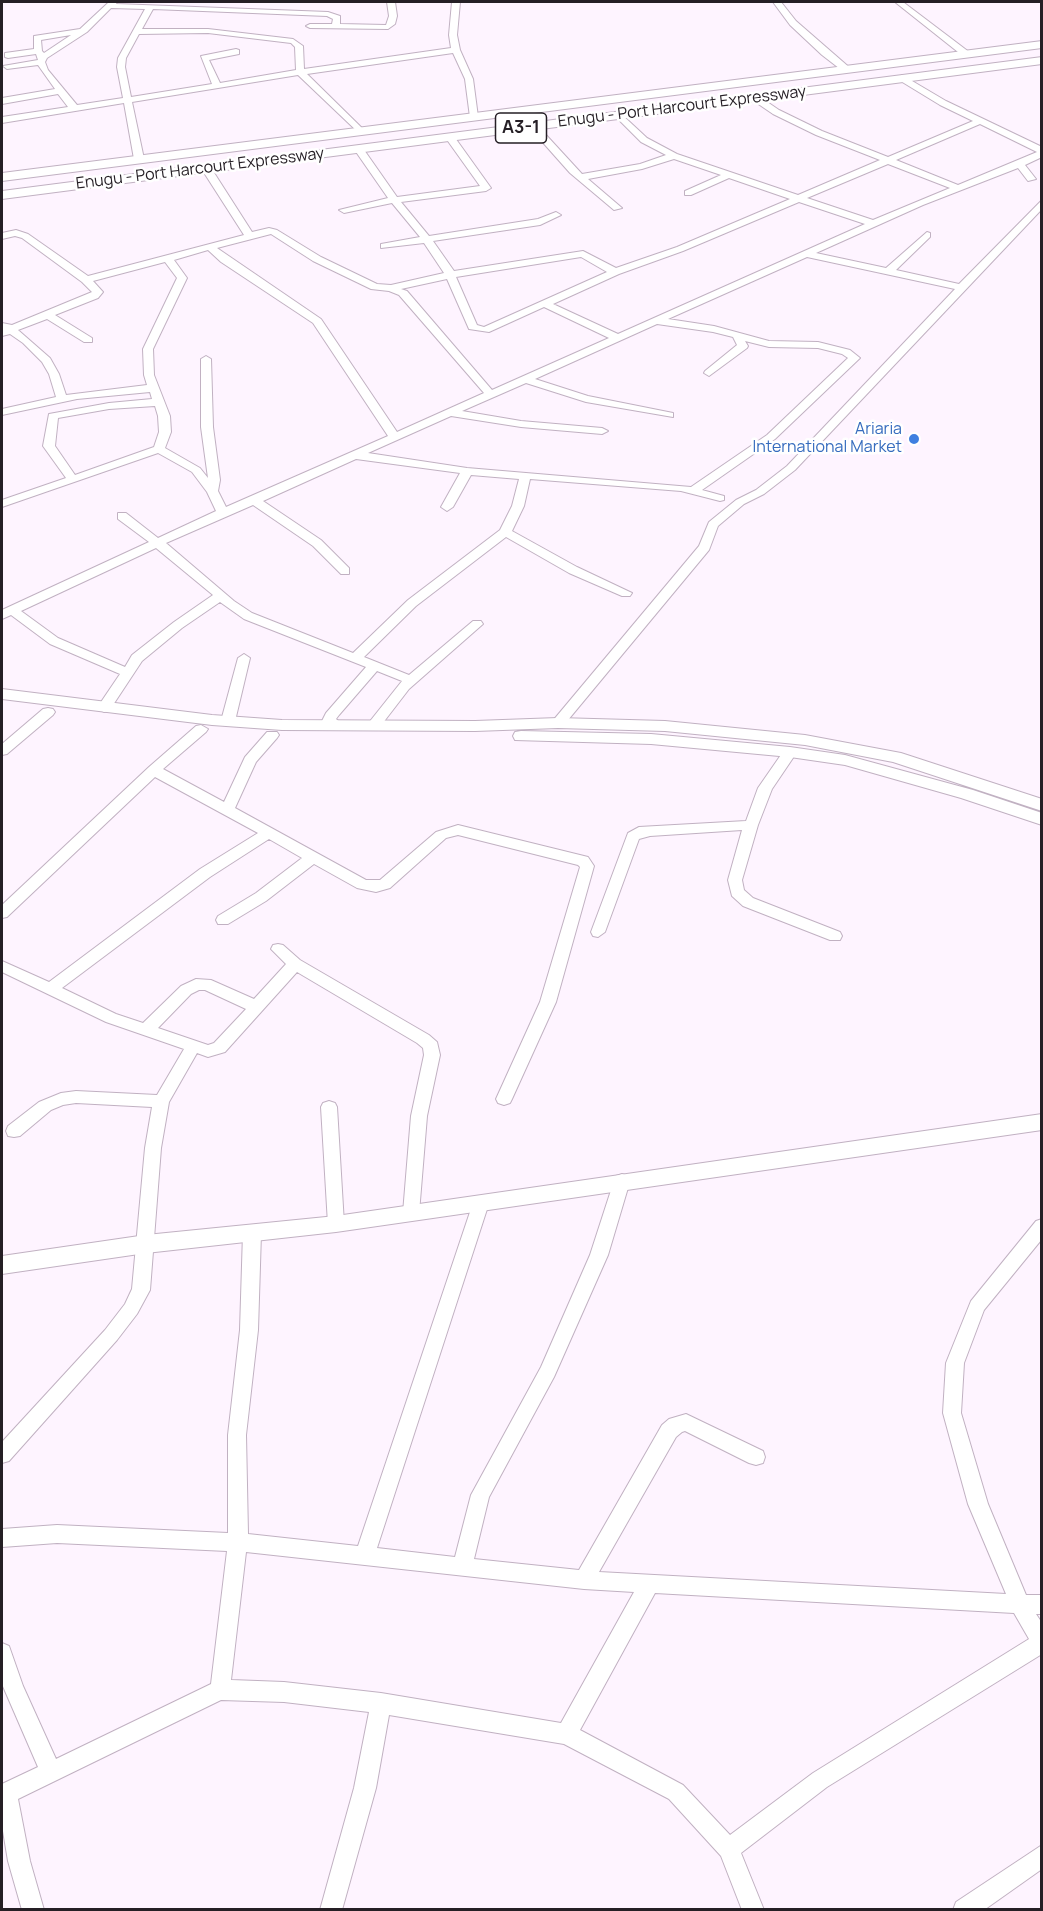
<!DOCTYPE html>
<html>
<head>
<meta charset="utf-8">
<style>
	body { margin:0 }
	#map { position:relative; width:1043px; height:1911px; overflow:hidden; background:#fef4ff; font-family:Manrope,sans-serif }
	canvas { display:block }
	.frame { position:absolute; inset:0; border:3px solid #251f25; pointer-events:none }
</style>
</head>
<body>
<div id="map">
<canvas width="1043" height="1911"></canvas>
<div class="frame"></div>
</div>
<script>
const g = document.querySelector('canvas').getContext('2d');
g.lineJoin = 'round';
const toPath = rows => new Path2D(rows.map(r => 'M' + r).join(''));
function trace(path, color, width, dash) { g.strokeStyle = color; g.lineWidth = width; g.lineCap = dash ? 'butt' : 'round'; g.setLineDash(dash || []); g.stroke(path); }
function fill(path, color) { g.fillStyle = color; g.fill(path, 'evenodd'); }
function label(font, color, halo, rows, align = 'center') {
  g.font = font + ' Manrope,sans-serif'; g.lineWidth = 5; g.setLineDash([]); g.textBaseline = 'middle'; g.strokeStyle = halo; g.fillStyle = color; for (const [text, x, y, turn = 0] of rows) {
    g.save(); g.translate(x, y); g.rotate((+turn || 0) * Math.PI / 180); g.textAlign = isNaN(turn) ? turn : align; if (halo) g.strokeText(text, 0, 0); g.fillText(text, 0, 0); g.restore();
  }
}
const minor = toPath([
	[109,2,117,2,116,4,328,12,340,16,340,24,386,25,389,16,387,2,395,2,397,16,395,24,388,29,310,28,306,26,310,24,332,24,333,19,327,16,153,9,142,29,208,29,293,39,303,46,304,69,451,48,449,35,452,2,460,2,457,35,460,50,473,79,478,117,474,120,470,117,465,79,453,53,307,74,363,129,364,131,360,134,298,75,132,102,144,159,139,162,134,159,124,103,2,123,2,117,68,107,58,94,2,104,2,98,55,89,38,65,7,69,3,66,38,60,36,54,8,58,5,57,5,53,34,49,34,36,80,29,109,2],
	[111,8,145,9,118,58,117,67,123,98,77,105,48,70,45,62,47,58,87,32,111,8],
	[208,33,291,43,295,47,296,70,220,83,209,60,239,54,239,50,236,49,201,56,212,84,131,97,125,67,126,58,139,34,208,33],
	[71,35,44,53,42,51,41,40,71,35],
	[773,2,781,2,796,21,850,68,850,72,844,72,822,55,790,25,773,2],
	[895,2,903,2,969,52,969,56,963,56,895,2],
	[902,75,946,101,1042,147,1042,157,1025,165,1036,179,1028,181,1018,168,923,205,816,253,886,268,927,232,930,233,930,237,896,270,959,284,1042,200,1042,209,795,470,764,494,744,504,718,526,709,550,563,726,553,726,551,723,699,546,709,522,736,500,756,490,787,466,955,289,807,257,668,319,714,326,769,341,818,342,850,350,860,358,775,439,702,490,724,496,724,500,720,501,681,491,530,479,524,506,512,531,577,567,632,593,630,596,622,596,569,573,506,537,416,606,364,657,409,675,473,621,481,621,483,624,409,689,379,728,369,728,367,725,402,681,377,671,339,715,336,719,343,725,341,728,331,728,322,721,326,713,366,667,244,619,220,602,182,628,142,661,109,711,104,712,97,708,120,674,50,644,11,615,2,619,2,610,149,542,118,519,118,513,126,513,158,538,216,511,207,492,192,472,158,453,2,507,2,500,66,478,43,446,49,414,109,403,152,399,150,392,77,399,2,415,2,409,56,397,49,374,42,362,23,343,10,334,2,336,2,323,12,325,92,292,82,282,22,238,15,236,2,239,2,233,16,230,28,234,88,276,244,235,201,168,206,165,211,168,252,232,269,228,277,230,321,257,377,284,391,285,444,273,424,243,381,248,381,244,420,237,392,203,344,213,339,210,388,198,354,149,359,146,362,147,397,197,480,186,445,137,450,134,453,135,491,188,486,191,401,202,429,236,538,219,556,212,561,215,540,225,433,241,454,271,583,251,616,268,677,247,790,199,729,178,691,195,685,195,685,191,721,175,674,159,642,169,588,179,622,208,614,210,570,173,530,128,530,124,536,124,582,174,640,164,666,155,641,142,616,117,615,115,619,112,647,138,677,154,798,195,880,160,816,135,773,114,751,99,751,95,757,95,779,110,822,131,888,157,973,121,940,105,899,80,898,78,902,75],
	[980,124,1037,152,958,185,896,160,980,124],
	[888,164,950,188,873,220,807,198,888,164],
	[799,202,865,224,618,334,553,304,619,274,683,251,799,202],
	[271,234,313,261,371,289,389,291,399,295,484,393,397,432,321,319,217,248,271,234],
	[208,250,221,262,313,323,388,436,226,507,218,491,220,480,213,427,211,359,206,356,201,359,201,427,208,478,200,468,165,448,171,432,170,416,154,375,153,349,187,278,174,260,208,250],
	[581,257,607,272,484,327,477,325,456,277,581,257],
	[165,262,177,278,143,349,144,375,147,385,66,395,59,374,50,358,18,330,47,319,84,342,92,342,92,338,55,315,98,298,103,292,93,281,165,262],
	[447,279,469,329,489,332,544,307,609,338,492,390,407,291,401,289,447,279],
	[657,324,713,332,733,337,737,345,705,371,704,373,709,376,747,348,748,346,745,341,769,347,818,348,842,354,848,358,767,435,691,487,467,468,368,453,451,416,521,427,602,434,608,431,602,428,521,421,462,411,526,383,586,402,673,417,673,413,588,396,535,379,657,324],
	[155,406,158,416,159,432,154,447,75,475,55,446,58,418,109,409,155,406],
	[356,459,460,473,441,507,447,511,453,507,471,475,519,479,512,506,500,530,408,600,353,653,252,613,234,601,166,543,253,505,313,546,341,574,349,574,349,568,321,540,263,501,356,459],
	[156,548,213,595,174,622,132,655,125,667,58,638,21,611,156,548],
	[244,654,250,658,235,721,228,725,221,721,238,658,244,654],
	[48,708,53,709,55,712,53,715,7,754,2,755,2,744,43,709,48,708],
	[201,725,208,729,206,732,163,769,224,802,245,757,267,732,277,732,279,735,277,738,256,762,235,808,366,880,380,880,436,832,458,825,588,857,594,866,556,1002,512,1099,510,1103,504,1105,498,1103,496,1099,540,1002,580,867,578,865,458,835,446,838,390,888,376,892,357,888,314,864,266,901,228,924,218,924,216,920,218,916,256,893,302,858,269,839,210,877,62,988,116,1014,143,1023,181,986,196,979,211,980,254,999,286,964,271,949,273,945,278,944,283,945,300,960,429,1035,437,1042,440,1055,427,1116,419,1213,417,1218,411,1220,405,1218,403,1213,411,1116,424,1055,423,1048,417,1043,297,972,225,1052,208,1057,197,1053,169,1102,161,1148,150,1290,137,1314,117,1340,9,1461,2,1463,2,1442,105,1330,125,1304,132,1289,145,1148,152,1107,76,1103,63,1105,51,1110,20,1136,14,1137,8,1136,6,1131,8,1126,39,1102,61,1093,76,1091,157,1095,184,1049,106,1022,2,972,2,961,49,982,200,869,258,833,155,777,7,917,2,918,2,905,149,767,196,726,201,725],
	[199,990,205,990,246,1009,214,1043,208,1045,158,1028,191,994,199,990],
	[790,748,797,752,772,789,758,825,742,880,744,890,753,898,840,932,842,936,840,940,830,940,743,906,732,896,728,880,742,830,650,836,639,839,605,932,598,937,593,936,591,932,628,833,639,827,746,821,758,788,785,749,790,748],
	[329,1101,335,1103,337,1107,344,1224,342,1229,336,1231,330,1229,328,1224,321,1107,323,1103,329,1101],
	[622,1174,628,1176,630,1181,608,1255,554,1377,489,1497,474,1559,579,1570,662,1425,669,1419,686,1414,763,1451,765,1457,763,1463,756,1465,749,1463,685,1431,682,1432,676,1437,599,1572,1006,1594,968,1504,943,1413,946,1363,971,1301,1036,1221,1042,1219,1042,1239,984,1310,964,1363,961,1413,988,1504,1026,1595,1042,1595,1042,1614,1036,1614,1042,1623,1042,1654,827,1787,741,1853,764,1910,742,1910,721,1856,669,1799,564,1744,389,1715,376,1788,342,1910,320,1910,354,1788,369,1712,284,1702,221,1700,18,1799,30,1861,44,1910,22,1910,8,1861,2,1825,2,1784,38,1767,2,1684,2,1643,9,1646,23,1686,56,1759,211,1684,227,1551,57,1543,2,1547,2,1529,57,1525,228,1533,228,1435,240,1330,243,1233,246,1228,252,1226,258,1228,261,1233,258,1330,246,1435,248,1534,358,1546,473,1203,475,1198,481,1196,487,1198,489,1203,377,1548,455,1557,471,1495,541,1367,590,1255,614,1181,616,1176,622,1174],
	[246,1552,584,1589,634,1592,561,1723,381,1693,284,1682,231,1680,246,1552],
	[655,1593,1014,1613,1029,1639,813,1773,730,1835,683,1785,580,1730,655,1593],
	[1042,1845,1042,1869,984,1910,953,1910,956,1902,1042,1845]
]);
const major = toPath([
	[2,689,212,715,282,720,475,721,558,718,665,721,805,735,901,753,1042,799,1042,811,893,762,805,745,665,731,558,728,475,731,282,730,212,725,2,699,2,689],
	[521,731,651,734,790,747,845,755,973,790,1042,813,1042,825,961,798,845,765,790,757,651,744,515,740,513,736,515,732,521,731],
	[1042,1114,1042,1130,336,1232,146,1253,2,1274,2,1256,146,1235,336,1216,1042,1114]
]);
const highway = toPath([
	[1042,41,1042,48,2,181,2,173,1042,41],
	[1042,57,1042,64,2,199,2,191,1042,57]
]);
const markers = [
	[914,439,6,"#3f7fe0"]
];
const farStreetnames = [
	["Enugu - Port Harcourt Expressway",682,107,-7],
	["Enugu - Port Harcourt Expressway",200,169,-7]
];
const farShopnames = [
	["Ariaria",902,430],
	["International Market",902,448]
];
const shields = [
	[521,128,51]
];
const shieldNames = [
	["A3-1",521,128]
];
trace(minor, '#c1b1c2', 2);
trace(major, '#c1b1c2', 2);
trace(highway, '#c1b1c2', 2);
fill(minor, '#fff');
fill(major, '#fff');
fill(highway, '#fff');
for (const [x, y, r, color] of markers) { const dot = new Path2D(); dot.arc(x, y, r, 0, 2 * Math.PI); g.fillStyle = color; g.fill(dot); trace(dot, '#fff', 2); }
label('16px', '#251f25', '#fff', farStreetnames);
label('16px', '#366cbe', '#fff', farShopnames, 'right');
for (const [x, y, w] of shields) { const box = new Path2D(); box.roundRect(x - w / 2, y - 15, w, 30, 4.5); g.fillStyle = '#fff'; g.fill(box); trace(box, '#251f25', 1.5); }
label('bold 18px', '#251f25', null, shieldNames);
</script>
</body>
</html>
